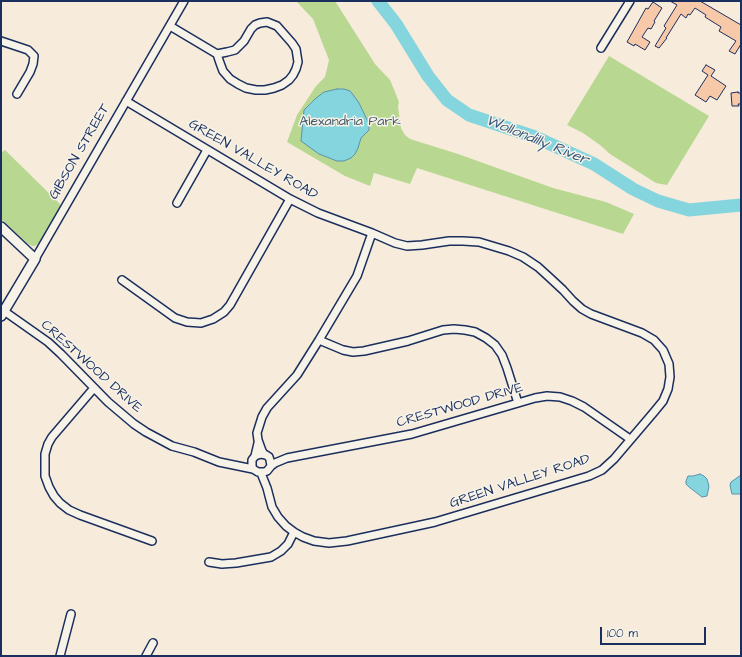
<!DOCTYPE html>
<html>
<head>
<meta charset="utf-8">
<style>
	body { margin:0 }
	#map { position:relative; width:742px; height:657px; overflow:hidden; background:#f7ebdb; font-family:"Architects Daughter",sans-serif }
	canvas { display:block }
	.frame { position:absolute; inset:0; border:2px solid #1b2f5e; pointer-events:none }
	.scale { position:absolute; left:600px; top:627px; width:106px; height:18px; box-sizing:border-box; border:2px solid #1b2f5e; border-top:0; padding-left:5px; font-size:12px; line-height:14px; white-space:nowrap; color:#1b2f5e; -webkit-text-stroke:3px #f7f3e8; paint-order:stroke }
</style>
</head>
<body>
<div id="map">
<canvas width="742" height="657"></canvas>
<div class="frame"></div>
<div class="scale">100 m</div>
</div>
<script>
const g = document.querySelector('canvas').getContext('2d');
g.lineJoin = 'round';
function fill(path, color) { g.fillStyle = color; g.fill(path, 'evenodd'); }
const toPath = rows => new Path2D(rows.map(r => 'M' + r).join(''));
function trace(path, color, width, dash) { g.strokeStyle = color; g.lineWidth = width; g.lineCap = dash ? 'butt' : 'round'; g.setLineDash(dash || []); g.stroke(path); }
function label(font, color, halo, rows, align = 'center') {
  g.font = font + ' "Architects Daughter",sans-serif'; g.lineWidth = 3; g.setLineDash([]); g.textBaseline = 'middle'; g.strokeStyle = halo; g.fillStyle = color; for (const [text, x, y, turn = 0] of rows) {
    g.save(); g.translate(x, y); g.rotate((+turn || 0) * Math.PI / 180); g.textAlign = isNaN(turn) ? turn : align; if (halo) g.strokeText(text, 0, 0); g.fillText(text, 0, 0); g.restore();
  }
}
const green = toPath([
	[296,1,335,1,375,64,390,80,395,92,399,102,398,106,401,128,405,135,410,139,458,154,553,188,606,202,634,214,623,234,417,168,410,184,374,173,370,186,345,176,287,142,297,115,316,86,325,77,329,60,313,19],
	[609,56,709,116,667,185,656,183,610,154,600,145,583,133,567,125],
	[5,150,61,205,40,242,35,246,32,246,27,243,1,219,1,153]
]);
const water = toPath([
	[337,89,344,89,350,91,351,92,359,103,369,124,369,130,361,138,358,148,355,154,351,158,344,161,337,161,319,154,301,141,304,110,315,99,324,92,337,89],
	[700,474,704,476,707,479,709,486,707,496,702,497,689,487,686,484,686,481,688,476,693,476,700,474],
	[741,475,741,494,732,494,731,490,730,485,731,482,741,475]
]);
const river = toPath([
	[378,1,396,24,428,76,447,100,469,115,535,137,594,164,633,189,658,201,689,210,741,205]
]);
const building = toPath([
	[670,1,700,1,741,25,741,44,735,54,729,51,736,41,719,31,721,27,705,17,706,15,695,8,690,15,688,14,686,18,681,14,666,38,667,38,659,48,655,46,666,28,664,26,677,5,670,1],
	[653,2,662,8,654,21,655,22,651,29,648,28,642,37,650,42,645,50,635,44,634,46,627,42,646,8,648,9,653,2],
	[706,65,715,70,711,76,726,86,717,100,710,96,706,102,695,95,708,75,702,71,706,65],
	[738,92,738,93,741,93,741,104,738,104,739,106,732,106,731,93,738,92]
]);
const street = toPath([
	[170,26,217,54,220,63,223,71,230,79,238,84,246,88,256,90,265,90,274,88,282,85,289,80,293,75,296,69,298,62,296,49,292,43,277,26,267,22,260,23,255,25,251,29,244,41,235,50,227,52,217,54],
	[1,41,28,50,34,56,33,64,30,72,17,94],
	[601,48,630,1],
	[126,101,290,199,318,213,372,233,395,243,407,246,422,245,449,241,463,241,479,242,509,251,523,257,538,267,549,277,563,290,573,301,582,309,591,314,642,333,654,340,663,350,669,364,670,377,668,389,663,401,654,412,614,459,602,470,589,476,435,522,347,541,329,543,314,541,303,537,294,532,286,526,278,517,272,507,267,488,261,473],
	[177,203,207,150],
	[35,259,184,1],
	[122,280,175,318,187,322,201,323,213,319,224,312,230,305,290,199],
	[4,311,48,342,61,354,108,402,134,424,146,432,172,446,194,452,219,462,253,469],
	[319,340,343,350,353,352,364,351,408,341,443,330,454,329,465,330,475,332,486,338,495,345,502,355,507,368,518,403],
	[94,388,52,437,48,444,45,454,45,476,49,487,54,496,60,503,69,510,80,515,152,541],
	[264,454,262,451,258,440,257,433,262,417,267,408,297,375,319,340,357,276,372,233],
	[255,456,261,454,266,455,269,457,270,460,271,466,267,471,264,472,258,472,253,469,252,466,252,460,255,456,258,443],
	[271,466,275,463,287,458,412,434,518,403,535,398,547,396,560,397,572,401,584,407,630,439],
	[209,562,222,564,236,563,271,557,281,551,288,544,294,532],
	[60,656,71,614],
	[146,656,153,643]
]);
const secondary = toPath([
	[1,227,35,259,1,316]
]);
const parkNames = [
	["Alexandria Park",350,122]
];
const streetNames = [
	["GIBSON STREET",80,152,-60],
	["GREEN VALLEY ROAD",253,160,30],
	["CRESTWOOD DRIVE",91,367,42],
	["CRESTWOOD DRIVE",460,406,-16],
	["GREEN VALLEY ROAD",520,482,-18]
];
const waterNames = [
	["Wollondilly River",537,141,22]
];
fill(green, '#b8d891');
fill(water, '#84d5de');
trace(water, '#5a93ab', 1);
trace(river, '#84d5de', 13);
fill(building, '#f8c9a8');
trace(building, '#1b2f5e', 1);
trace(street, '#1b2f5e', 10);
trace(secondary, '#1b2f5e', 12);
trace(street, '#f7f3e8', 7);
trace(secondary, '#f7f3e8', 9);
label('14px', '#42596b', '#f7f3e8', parkNames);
label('14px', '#1b2f5e', '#f7f3e8', streetNames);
label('italic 15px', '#35587e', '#f7f3e8', waterNames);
</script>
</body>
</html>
